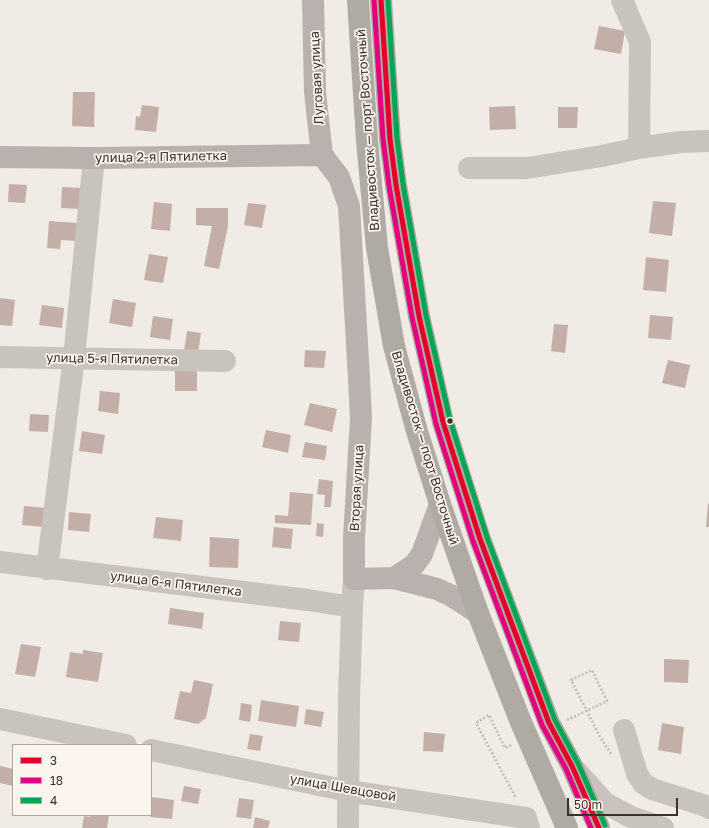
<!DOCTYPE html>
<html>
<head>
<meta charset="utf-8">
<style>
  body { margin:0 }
  #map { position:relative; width:709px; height:828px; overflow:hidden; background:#f0ebe5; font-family:"Golos Text",sans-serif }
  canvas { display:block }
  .legend { position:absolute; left:12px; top:744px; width:140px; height:72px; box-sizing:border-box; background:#fbf5ee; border:1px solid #aea6a0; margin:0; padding:5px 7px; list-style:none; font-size:12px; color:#3b302b }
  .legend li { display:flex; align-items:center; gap:8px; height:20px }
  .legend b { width:20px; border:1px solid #aea6a0 }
  .scale { position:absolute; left:567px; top:798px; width:111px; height:18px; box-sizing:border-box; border:2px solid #3b302b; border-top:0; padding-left:5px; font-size:12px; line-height:14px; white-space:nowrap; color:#3b302b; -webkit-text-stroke:3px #fbf5ee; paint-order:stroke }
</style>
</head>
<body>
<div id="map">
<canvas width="709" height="828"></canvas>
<ul class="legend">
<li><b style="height:5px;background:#e4002b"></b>3</li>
<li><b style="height:5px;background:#e5007d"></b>18</li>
<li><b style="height:5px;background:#00a651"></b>4</li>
</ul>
<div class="scale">50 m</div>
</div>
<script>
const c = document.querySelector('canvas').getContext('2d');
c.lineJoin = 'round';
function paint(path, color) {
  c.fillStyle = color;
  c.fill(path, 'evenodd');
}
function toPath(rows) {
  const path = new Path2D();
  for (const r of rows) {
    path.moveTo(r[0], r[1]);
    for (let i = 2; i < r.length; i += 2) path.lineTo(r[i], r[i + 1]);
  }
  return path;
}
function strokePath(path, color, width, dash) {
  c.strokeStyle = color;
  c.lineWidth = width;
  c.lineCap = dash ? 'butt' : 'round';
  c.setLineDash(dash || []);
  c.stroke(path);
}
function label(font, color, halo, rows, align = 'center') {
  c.font = font + ' "Golos Text",sans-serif';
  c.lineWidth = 3.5;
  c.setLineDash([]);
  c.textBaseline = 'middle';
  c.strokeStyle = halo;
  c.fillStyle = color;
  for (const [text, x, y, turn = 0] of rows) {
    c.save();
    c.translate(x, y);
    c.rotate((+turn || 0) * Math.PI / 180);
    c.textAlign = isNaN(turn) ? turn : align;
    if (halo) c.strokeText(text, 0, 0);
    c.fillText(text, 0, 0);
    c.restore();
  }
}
const building = toPath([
  [599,26,625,31,621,54,594,49],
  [73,92,95,92,94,127,72,126],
  [142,105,159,107,156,132,135,130,136,116,140,117],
  [515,106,516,129,490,130,489,107],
  [558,107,578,107,577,128,558,128],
  [9,184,27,185,25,203,8,202],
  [62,187,82,188,81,209,61,208],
  [653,201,676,203,672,236,649,233],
  [154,202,172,204,170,231,151,229],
  [248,203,266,205,262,228,244,225],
  [196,208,228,208,228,226,219,269,204,266,212,226,196,225],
  [49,221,78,223,77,241,61,240,60,249,47,248],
  [149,254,168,257,163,283,144,280],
  [646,257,669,260,666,292,643,290],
  [0,298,15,300,12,326,0,325],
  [113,299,136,303,132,327,109,323],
  [42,305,64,308,62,328,39,325],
  [650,315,673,317,671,340,648,338],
  [153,316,173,319,170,340,150,337],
  [554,324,568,325,565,353,551,351],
  [187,331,201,333,198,353,184,351],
  [305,350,326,351,324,368,304,367],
  [668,360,690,365,685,388,662,383],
  [175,366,197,366,197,391,175,391],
  [100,391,120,393,118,414,98,411],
  [310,403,337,409,332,432,304,425],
  [30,414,49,415,48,432,29,431],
  [266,430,291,435,288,453,262,447],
  [82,431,105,435,102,454,79,451],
  [305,442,327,446,325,460,302,457],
  [319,479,333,481,331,507,324,507,325,495,317,494],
  [290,492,313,494,311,525,275,523,275,515,288,516],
  [708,503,709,504,709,527,706,527],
  [24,506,47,508,45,527,22,525],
  [69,512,91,514,89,532,68,530],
  [156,517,183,520,181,541,153,538],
  [317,523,324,524,323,537,316,536],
  [274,527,293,529,291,549,272,547],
  [210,537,239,539,238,568,209,567],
  [170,608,204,613,202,629,168,624],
  [280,621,301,623,299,642,278,640],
  [21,644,41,647,35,677,15,674],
  [83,650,103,653,98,682,66,677,70,652,83,654],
  [664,659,689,660,688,683,664,682],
  [194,680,213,684,206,718,198,724,174,719,180,691,191,693],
  [261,700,299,706,296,727,258,721],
  [241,703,252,705,250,722,239,720],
  [306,709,324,712,321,727,304,724],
  [662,723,684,727,681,754,658,750],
  [424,732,445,734,443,752,423,751],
  [250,734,263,736,260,751,247,749],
  [0,766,13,769,13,786,0,783],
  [184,786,201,789,198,804,181,801],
  [152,797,174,800,172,819,150,817,151,815],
  [239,798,254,800,251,819,236,817],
  [91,815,109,815,107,828,82,828,84,816,90,817],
  [255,817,270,821,268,828,253,828]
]);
const path = toPath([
  [567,720,607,701,592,670,571,680,600,737,612,755],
  [511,745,505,748,489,715,476,723,516,798]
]);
const minor = toPath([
  [622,0,640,42,639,148],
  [469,168,527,168,602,156,639,148,680,142,709,141],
  [0,357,225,361],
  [0,562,308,600,352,607],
  [47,569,74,358,94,158],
  [0,719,126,745],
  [624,730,637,774,643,783,652,789,703,805,709,808],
  [151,750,348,791,526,818,529,828],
  [576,771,605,803,629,816,663,828],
  [348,828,349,698,352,607,354,579]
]);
const major = toPath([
  [313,0,315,92,322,155],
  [322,155,339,177,349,206,359,378,361,418,354,538,354,579,394,578,437,589,450,595,478,613],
  [0,157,94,158,322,155],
  [394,578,414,565,422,554,440,504]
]);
const highway = toPath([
  [358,0,367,141,377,248,394,346,416,428,440,504,478,613,520,720,567,828],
  [381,0,390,139,396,185,419,316,443,422,480,539,549,723,572,766,599,828]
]);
const bus1 = toPath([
  [381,0,390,139,396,185,419,316,443,422,480,539,549,723,572,766,599,828]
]);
const bus2 = toPath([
  [374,0,383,139,389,186,412,317,436,424,473,541,542,725,566,769,591,828]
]);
const bus3 = toPath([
  [388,0,397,138,403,184,426,315,450,420,487,537,555,720,578,763,605,825]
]);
const markers = [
  [450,421,3.5,"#3b302b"]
];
const streetNames = [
  ["Луговая улица",317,78,-93],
  ["Владивосток — порт Восточный",368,130,-94],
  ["улица 2-я Пятилетка",161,157,-1],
  ["улица 5-я Пятилетка",112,359,1],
  ["Владивосток — порт Восточный",425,448,73],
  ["Вторая улица",357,488,-87],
  ["улица 6-я Пятилетка",176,584,7],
  ["улица Шевцовой",343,788,10]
];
paint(building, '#c3afa7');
strokePath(path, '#c2bbb6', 2.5, [2, 2]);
strokePath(minor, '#c9c3be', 22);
strokePath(major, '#b8b1ad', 22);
strokePath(highway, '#afaaa4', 22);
strokePath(bus1, '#e4002b', 5);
strokePath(bus2, '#e5007d', 5);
strokePath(bus3, '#00a651', 5);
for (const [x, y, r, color] of markers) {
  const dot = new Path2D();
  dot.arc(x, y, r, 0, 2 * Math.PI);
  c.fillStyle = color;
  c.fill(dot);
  strokePath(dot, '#fbf5ee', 1.5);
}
label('13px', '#3b302b', '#fbf5ee', streetNames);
</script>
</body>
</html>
